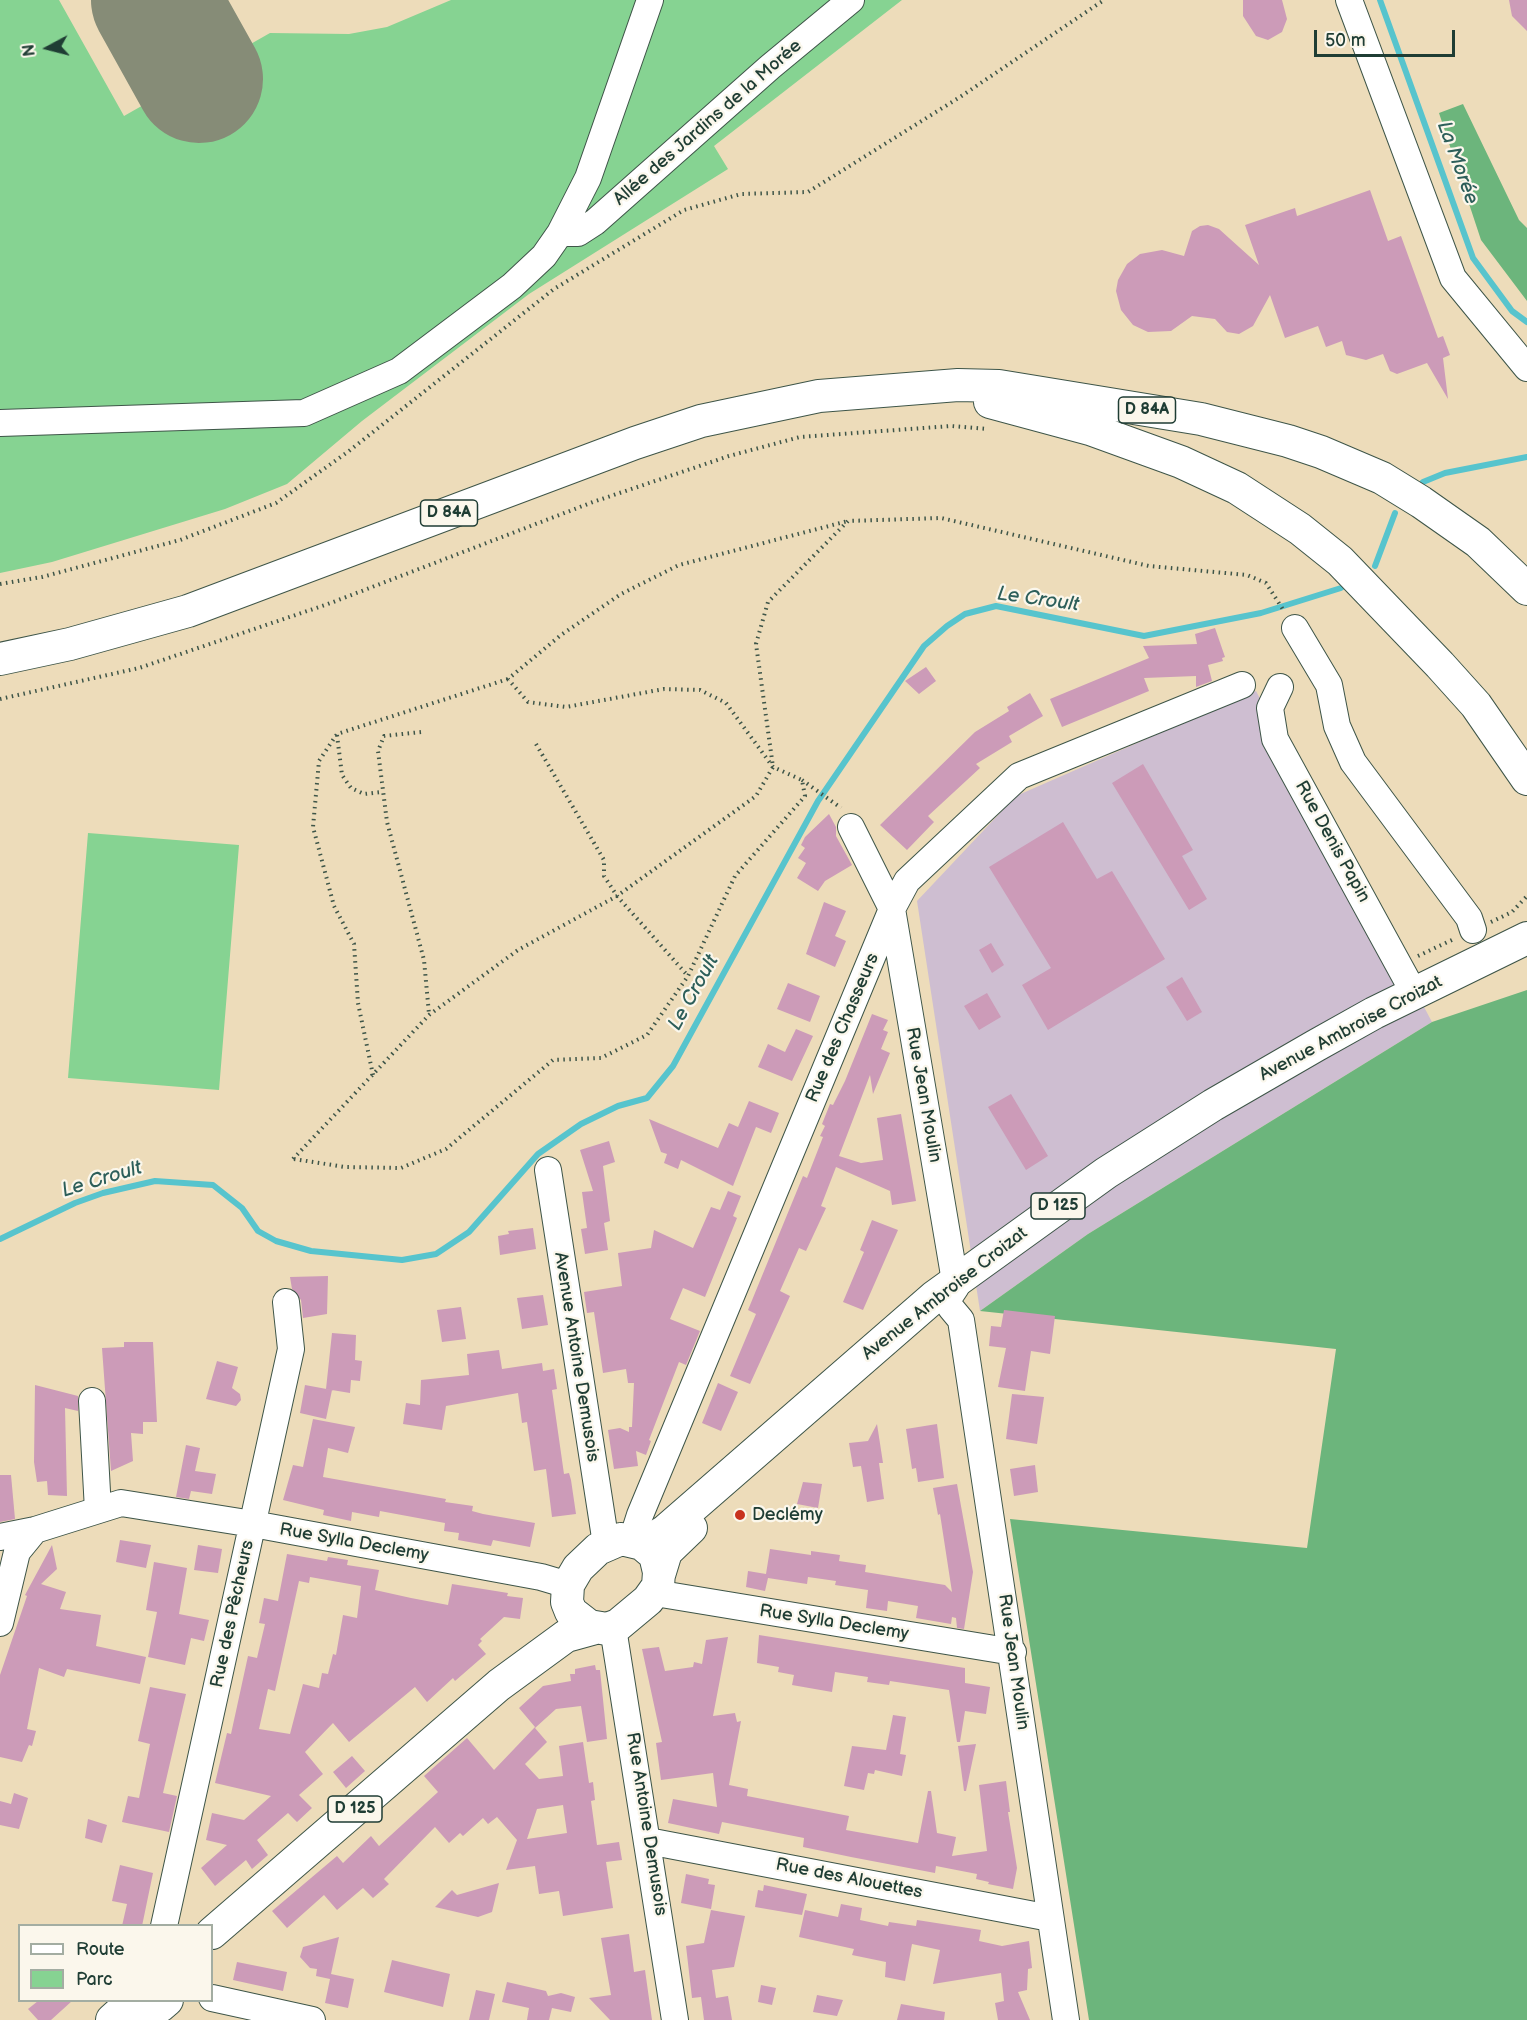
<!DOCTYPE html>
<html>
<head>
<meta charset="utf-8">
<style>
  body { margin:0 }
  #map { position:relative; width:1527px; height:2020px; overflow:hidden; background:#eddcba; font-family:"Balsamiq Sans",sans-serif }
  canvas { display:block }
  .legend { position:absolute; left:18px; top:1924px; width:195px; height:78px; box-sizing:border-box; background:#fbf7ec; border:2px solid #a3ada2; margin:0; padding:8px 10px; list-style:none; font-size:18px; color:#1f3d34 }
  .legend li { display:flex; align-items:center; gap:12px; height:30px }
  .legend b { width:30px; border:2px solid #a3ada2 }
  .north { position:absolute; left:18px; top:18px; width:60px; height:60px; -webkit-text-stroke:4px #fbf7ec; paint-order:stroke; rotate:263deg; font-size:16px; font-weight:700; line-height:24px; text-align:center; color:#1f3d34 }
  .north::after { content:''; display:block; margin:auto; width:21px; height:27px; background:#1f3d34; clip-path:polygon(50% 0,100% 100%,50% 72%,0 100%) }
  .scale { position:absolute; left:1314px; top:30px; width:141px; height:27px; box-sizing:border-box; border:3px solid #1f3d34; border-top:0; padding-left:8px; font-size:18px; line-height:21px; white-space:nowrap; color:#1f3d34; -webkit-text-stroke:4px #fbf7ec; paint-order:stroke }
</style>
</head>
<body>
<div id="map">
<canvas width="1527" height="2020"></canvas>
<ul class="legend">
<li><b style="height:8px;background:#fff"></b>Route</li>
<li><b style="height:16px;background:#86d392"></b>Parc</li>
</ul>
<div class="north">N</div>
<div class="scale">50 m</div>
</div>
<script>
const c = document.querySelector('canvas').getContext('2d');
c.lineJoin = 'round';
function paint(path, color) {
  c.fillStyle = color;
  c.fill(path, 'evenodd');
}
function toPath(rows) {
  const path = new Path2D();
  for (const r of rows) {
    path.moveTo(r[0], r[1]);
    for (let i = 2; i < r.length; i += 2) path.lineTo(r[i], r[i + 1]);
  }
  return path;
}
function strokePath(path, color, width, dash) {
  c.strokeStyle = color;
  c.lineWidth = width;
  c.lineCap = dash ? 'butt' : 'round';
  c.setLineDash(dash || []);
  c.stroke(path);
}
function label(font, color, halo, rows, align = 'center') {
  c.font = font + ' "Balsamiq Sans",sans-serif';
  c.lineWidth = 4.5;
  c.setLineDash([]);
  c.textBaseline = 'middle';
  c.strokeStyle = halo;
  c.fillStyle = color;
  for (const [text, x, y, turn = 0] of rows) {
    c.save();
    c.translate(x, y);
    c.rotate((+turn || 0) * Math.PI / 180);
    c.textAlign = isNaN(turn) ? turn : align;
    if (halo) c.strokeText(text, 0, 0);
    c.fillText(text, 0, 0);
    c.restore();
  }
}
const industrial = toPath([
  [1256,691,1432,1022,1088,1234,980,1311,917,901,1016,796]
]);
const green = toPath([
  [0,0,59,0,124,116,270,33,349,34,387,27,451,0,902,0,714,146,728,169,529,294,362,421,287,484,225,509,52,562,0,573],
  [88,833,239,845,219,1090,68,1078]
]);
const forest = toPath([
  [1463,104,1519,220,1527,228,1527,301,1481,240,1439,113],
  [1527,990,1527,2020,1089,2020,1010,1519,1307,1548,1336,1349,980,1311,1088,1234,1432,1022]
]);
const stream = toPath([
  [1380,0,1473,258,1512,311,1527,322],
  [1423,482,1445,473,1527,457],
  [1375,566,1395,513],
  [0,1239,75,1203,103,1193,155,1181,213,1185,242,1208,258,1231,276,1241,311,1251,402,1260,436,1254,469,1232,538,1154,581,1124,618,1106,647,1098,673,1066,818,801,924,646,947,626,965,614,996,606,1144,636,1261,613,1341,588]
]);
const runway = toPath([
  [155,0,199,79]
]);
const building = toPath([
  [1243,0,1282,0,1287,19,1282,32,1268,40,1256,36,1243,16],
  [1509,0,1527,0,1527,31,1512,16],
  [1370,190,1388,241,1401,236,1438,338,1443,336,1450,355,1443,358,1448,399,1427,363,1397,374,1390,371,1383,354,1366,360,1346,355,1342,341,1326,347,1318,326,1285,338,1270,295,1253,326,1239,334,1227,332,1215,319,1192,316,1171,331,1148,332,1133,325,1121,310,1116,291,1118,280,1127,264,1140,254,1162,250,1184,256,1192,231,1200,226,1208,225,1219,229,1259,265,1245,225,1295,208,1297,216],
  [1215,628,1225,657,1222,658,1223,661,1208,665,1212,681,1196,687,1196,676,1144,678,1149,691,1062,727,1050,699,1149,658,1143,646,1197,644,1195,634],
  [926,667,936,681,919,694,905,681],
  [1030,693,1043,716,1009,736,1012,742,976,764,980,768,928,816,934,822,907,850,880,825,975,732,1009,711,1007,707],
  [1143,764,1193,850,1182,856,1207,899,1189,910,1112,783],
  [829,814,836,827,836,836,852,865,825,881,818,891,797,878,806,863,798,858,805,848,801,845,805,837],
  [1063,822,1097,879,1112,871,1165,959,1048,1030,1022,985,1051,968,989,867],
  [824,902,846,911,835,936,846,941,835,967,806,954],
  [991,943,1004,965,992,973,979,950],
  [1182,977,1202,1012,1187,1021,1166,987],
  [788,983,820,996,810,1022,777,1009],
  [987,993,1001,1017,979,1030,964,1006],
  [872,1014,888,1020,883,1030,888,1032,881,1049,890,1053,873,1094,870,1075,839,1156,861,1163,883,1160,877,1118,901,1114,916,1201,892,1205,890,1191,836,1167,821,1206,826,1208,806,1251,799,1248,780,1291,790,1296,750,1384,730,1376,756,1314,748,1310,803,1176,807,1178,823,1137,820,1136,825,1126,822,1124,830,1104,833,1105,845,1081],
  [796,1029,813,1036,792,1081,758,1067,768,1044,785,1052],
  [1011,1094,1048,1156,1026,1170,988,1107],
  [749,1101,779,1113,771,1133,756,1127,733,1186,681,1160,678,1169,664,1163,667,1154,661,1152,649,1119,718,1148,729,1123,738,1127],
  [609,1141,615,1162,603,1166,610,1221,604,1223,608,1250,585,1254,581,1229,587,1228,582,1192,593,1191,580,1150],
  [728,1191,741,1196,733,1216,737,1218,705,1297,683,1288,670,1319,700,1331,686,1365,679,1362,649,1440,651,1441,646,1455,636,1451,638,1466,614,1469,608,1430,620,1428,629,1432,629,1427,632,1427,634,1383,628,1383,626,1369,603,1373,594,1312,587,1313,584,1292,622,1286,618,1253,651,1248,654,1230,693,1248,711,1207,720,1210],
  [872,1220,898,1230,863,1310,843,1302,864,1252,860,1250],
  [533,1228,536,1249,500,1255,498,1236,509,1234,508,1231],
  [328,1276,327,1314,303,1318,301,1300,292,1289,290,1277],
  [543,1295,548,1325,522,1329,517,1298],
  [461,1307,466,1339,442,1342,437,1310],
  [1004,1310,1055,1316,1050,1354,1031,1351,1025,1391,998,1387,1006,1348,989,1346,991,1326,1001,1327],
  [332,1333,356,1335,355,1360,362,1361,360,1381,351,1380,350,1393,326,1389],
  [124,1342,153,1342,157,1422,143,1422,143,1434,131,1433,133,1461,111,1471,102,1348,124,1347],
  [499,1350,502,1369,542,1363,543,1371,554,1369,557,1389,552,1390,564,1474,569,1473,571,1480,576,1514,552,1517,546,1469,534,1471,527,1422,522,1423,518,1393,446,1406,442,1430,403,1424,406,1403,420,1405,421,1380,469,1375,467,1354],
  [217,1361,238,1367,232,1388,240,1394,241,1400,236,1406,206,1399],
  [718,1383,738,1392,721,1431,702,1423],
  [35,1385,78,1396,78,1411,65,1408,67,1496,48,1495,47,1481,37,1482,34,1462],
  [305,1385,332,1390,326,1419,300,1413],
  [1012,1394,1044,1397,1037,1444,1006,1439],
  [313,1419,355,1427,348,1453,328,1448,323,1477,446,1499,445,1502,473,1506,472,1511,483,1514,535,1523,530,1547,493,1540,491,1546,458,1540,459,1533,444,1531,445,1523,380,1511,379,1517,352,1512,351,1521,323,1515,324,1510,283,1500,293,1465,303,1467],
  [877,1424,883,1463,879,1463,884,1499,867,1502,861,1466,853,1467,849,1443,868,1441],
  [937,1424,944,1478,918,1482,916,1468,912,1469,906,1429],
  [186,1445,200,1448,195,1471,216,1474,212,1494,191,1491,189,1499,176,1497],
  [1035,1465,1038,1492,1014,1496,1010,1469],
  [0,1475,11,1475,15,1519,0,1522],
  [803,1482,822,1484,818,1508,797,1504],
  [957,1484,973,1572,964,1629,957,1628,956,1618,952,1617,951,1624,916,1618,918,1606,888,1601,887,1611,866,1608,868,1590,835,1585,836,1581,808,1577,807,1584,768,1578,765,1591,746,1587,748,1571,766,1574,770,1549,811,1555,811,1551,840,1555,839,1561,866,1565,865,1572,945,1585,952,1592,940,1514,938,1515,933,1488],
  [120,1540,151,1545,146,1568,116,1562],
  [52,1545,57,1569,41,1584,66,1592,60,1609,101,1615,96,1646,146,1657,140,1684,67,1669,64,1677,39,1668,27,1729,36,1731,32,1746,29,1745,22,1762,0,1757,0,1675,27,1596,25,1595],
  [198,1545,222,1549,218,1573,194,1570],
  [287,1554,327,1561,328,1557,348,1560,347,1565,379,1570,375,1590,411,1598,448,1605,452,1584,508,1593,507,1596,523,1598,520,1619,504,1617,480,1639,482,1641,478,1645,486,1654,455,1681,453,1678,427,1702,415,1687,349,1742,333,1723,305,1752,323,1774,299,1795,312,1808,297,1822,288,1813,257,1840,268,1855,252,1869,246,1860,215,1886,201,1868,227,1845,206,1840,212,1813,244,1820,271,1796,215,1783,227,1733,231,1734,248,1656,257,1658,265,1624,259,1623,264,1598,278,1601],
  [310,1577,361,1586,357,1618,343,1615,336,1655,333,1654,328,1674,322,1673,319,1688,303,1684,290,1734,259,1729,268,1689,275,1691,299,1581,309,1583],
  [154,1562,187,1568,179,1614,209,1620,204,1641,191,1638,185,1665,148,1657,157,1612,146,1610],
  [759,1635,965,1668,965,1683,990,1687,986,1714,965,1711,960,1742,957,1742,949,1690,890,1681,889,1685,867,1682,868,1677,835,1672,832,1692,792,1685,794,1675,778,1672,779,1667,757,1663],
  [728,1637,713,1716,735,1713,737,1722,741,1721,729,1785,748,1789,747,1796,849,1816,846,1830,918,1843,928,1791,931,1791,937,1833,956,1837,952,1856,987,1851,979,1785,1006,1781,1010,1812,1008,1812,1017,1868,1013,1889,988,1884,989,1882,976,1879,977,1874,936,1866,935,1873,851,1857,803,1847,804,1838,722,1822,719,1834,668,1823,673,1799,717,1807,713,1773,661,1780,656,1743,662,1742,642,1649,659,1647,665,1671,693,1667,694,1662,702,1664,706,1640],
  [595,1665,596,1670,600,1670,607,1739,587,1742,581,1706,556,1709,535,1728,547,1742,525,1764,539,1779,563,1776,559,1746,583,1742,589,1783,593,1782,595,1800,591,1801,597,1845,619,1842,622,1860,606,1862,613,1908,563,1916,559,1891,539,1894,535,1866,506,1870,517,1840,497,1817,488,1824,483,1818,463,1836,460,1833,449,1843,435,1827,384,1879,389,1884,373,1898,363,1888,337,1910,324,1895,287,1928,272,1911,337,1856,343,1863,371,1836,379,1846,438,1792,424,1776,467,1738,494,1770,535,1727,519,1708,543,1686,571,1681,570,1674,575,1674,575,1669],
  [563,1805,567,1833,527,1839,537,1809],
  [150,1687,186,1694,163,1793,177,1796,169,1832,122,1822,128,1796,139,1798,150,1744,138,1741],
  [893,1715,906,1717,900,1754,906,1755,902,1776,875,1770,874,1774,868,1773,864,1790,844,1786,852,1746,886,1750],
  [976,1744,966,1791,964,1791,958,1746],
  [352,1756,365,1771,346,1788,333,1772],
  [14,1793,28,1798,19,1829,0,1825,0,1801,11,1804],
  [88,1819,107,1825,102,1843,85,1838],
  [120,1865,153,1873,142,1926,122,1926,127,1904,112,1901],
  [686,1874,709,1879,708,1884,715,1885,711,1909,681,1903],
  [499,1883,492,1912,478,1917,435,1907,452,1890,457,1895],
  [764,1885,807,1894,802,1915,755,1907,758,1890,763,1891],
  [841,1904,862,1908,860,1920,888,1926,889,1922,916,1926,917,1920,981,1930,979,1941,1002,1946,1029,1941,1032,1968,1028,1969,1027,1990,1018,1992,1030,2020,998,2020,995,2003,1004,2001,1001,1973,933,1984,940,1950,912,1944,905,1981,885,1977,886,1962,852,1955,854,1949,799,1937,805,1910,838,1917],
  [711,1910,745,1916,734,1967,712,1970,716,1998,728,1996,732,2020,704,2020,701,1997,692,1998,686,1946,704,1943],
  [629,1934,634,1972,645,1970,652,2020,610,2020,589,1998,611,1995,601,1938],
  [339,1937,331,1974,354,1979,348,2008,325,2003,330,1979,316,1976,317,1969,310,1968,300,1957,303,1947],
  [392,1960,450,1974,443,2007,384,1992],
  [237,1962,287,1972,283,1991,233,1980],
  [507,1982,546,1991,548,1996,561,1993,575,1997,571,2012,552,2008,549,2020,527,2020,529,2008,502,2002],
  [761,1985,776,1988,772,2005,758,2002],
  [476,1990,495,1994,489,2020,469,2020],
  [817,1995,843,2000,837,2016,813,2012],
  [38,2001,72,2001,51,2020,38,2020,28,2009],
  [901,2004,945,2012,944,2020,897,2020]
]);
const path = toPath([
  [0,584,42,577,180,540,276,503,349,451,554,289,684,210,741,194,808,192,960,97,1104,0],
  [0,699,139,668,328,604,593,502,729,456,800,437,951,426,988,429],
  [421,732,384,736,378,751,387,822,424,960,429,1014],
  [337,735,342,775,351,788,364,794,382,792],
  [536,744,604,860,604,876,617,896,688,976,735,876,805,796,802,780,773,767,726,703,700,690,664,689,566,707,528,702,508,679,561,635,621,594,679,565,848,521],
  [802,780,841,808],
  [1491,922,1512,912,1527,896],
  [1418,956,1454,939],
  [373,1075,358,1003,354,944,334,906,313,827,319,761,337,734,508,679],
  [293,1159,429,1015,518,950,617,896,756,796,773,767,756,644,768,602,848,521,941,518,1149,566,1247,575,1266,583,1284,611],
  [294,1159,345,1167,401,1168,446,1149,553,1060,601,1058,647,1035,688,976]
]);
const minor = toPath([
  [1349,0,1453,278,1527,368],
  [560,233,578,233,595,222,770,67,851,0],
  [0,423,304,413,399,371,512,286,544,256,560,233,588,178,650,0],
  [1295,628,1329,685,1337,726,1353,762,1469,918,1473,930],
  [1280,687,1270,708,1275,739,1414,993],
  [851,827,892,909,956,1287,950,1296],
  [548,1170,606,1544],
  [951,1308,961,1320,1066,2020],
  [92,1401,98,1510],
  [0,1537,35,1530,121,1503,253,1524,541,1577,568,1585],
  [632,1540,640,1515,892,909,907,881,1019,776,1242,685],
  [655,1593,1013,1652],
  [0,1623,17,1552,35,1530],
  [613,1628,675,2020],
  [648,1841,1050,1918],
  [164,1926,291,1349,286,1302],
  [212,1998,312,2020]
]);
const major = toPath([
  [990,402,1090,429,1181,462,1237,488,1300,529,1340,561,1440,665,1476,705,1527,779],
  [0,659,70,644,188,611,635,443,701,421,819,396,958,385,999,386,1201,419,1288,441,1321,452,1382,478,1421,502,1478,542,1527,589],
  [621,1539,642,1544,655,1555,659,1572,658,1586,648,1600,618,1625,607,1629,589,1626,571,1612,567,1602,568,1585,578,1568,598,1549,621,1539],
  [638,1542,649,1541,665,1531,934,1297,1106,1173,1213,1105,1315,1046,1374,1013,1527,938],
  [659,1575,666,1552,691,1528],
  [212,1933,499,1685,566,1636,595,1628],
  [132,2000,142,2007,151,2008,160,2006,167,2000],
  [112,2020,132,2002]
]);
const markers = [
  [740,1515,6,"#c8321e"]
];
const shields = [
  [1147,410,57],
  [449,513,57],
  [1058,1206,54],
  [355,1809,54]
];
const shieldNames = [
  ["D 84A",1147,410],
  ["D 84A",449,513],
  ["D 125",1058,1206],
  ["D 125",355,1809]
];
const streetNames = [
  ["Allée des Jardins de la Morée",708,123,-41],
  ["Rue Denis Papin",1332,842,61],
  ["Rue des Chasseurs",843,1028,-67],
  ["Avenue Ambroise Croizat",1351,1029,-28],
  ["Rue Jean Moulin",923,1095,80],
  ["Avenue Ambroise Croizat",945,1294,-38],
  ["Avenue Antoine Demusois",576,1357,81],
  ["Rue Sylla Declemy",354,1543,10],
  ["Rue des Pêcheurs",233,1614,-78],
  ["Rue Sylla Declemy",834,1623,9],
  ["Rue Jean Moulin",1013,1662,82],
  ["Rue Antoine Demusois",646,1824,81],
  ["Rue des Alouettes",849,1879,11]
];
const poiNames = [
  ["Declémy",752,1515]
];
const waterNames = [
  ["La Morée",1457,163,70],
  ["Le Croult",1038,600,8],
  ["Le Croult",694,993,-61],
  ["Le Croult",102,1180,-17]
];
paint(industrial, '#cebed1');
paint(green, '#86d392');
paint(forest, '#6cb57c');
strokePath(stream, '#57c4cd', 6);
strokePath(runway, '#868c77', 128);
paint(building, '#cc9bb8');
strokePath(minor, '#3e5548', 28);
strokePath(major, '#3e5548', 34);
strokePath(path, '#3e5548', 4, [1.5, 4.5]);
strokePath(minor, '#fff', 26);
strokePath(major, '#fff', 32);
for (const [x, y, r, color] of markers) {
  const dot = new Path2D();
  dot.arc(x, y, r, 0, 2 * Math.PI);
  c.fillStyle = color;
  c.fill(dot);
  strokePath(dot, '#fbf7ec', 2);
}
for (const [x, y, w] of shields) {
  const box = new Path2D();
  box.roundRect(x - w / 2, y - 13, w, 26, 4.5);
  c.fillStyle = '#fbf7ec';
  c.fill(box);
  strokePath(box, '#1f3d34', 1.5);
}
label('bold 16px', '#1f3d34', null, shieldNames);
label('18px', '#1f3d34', '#fbf7ec', streetNames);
label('18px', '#1f3d34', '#fbf7ec', poiNames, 'left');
label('italic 20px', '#2d5f5a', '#fbf7ec', waterNames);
</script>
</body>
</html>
